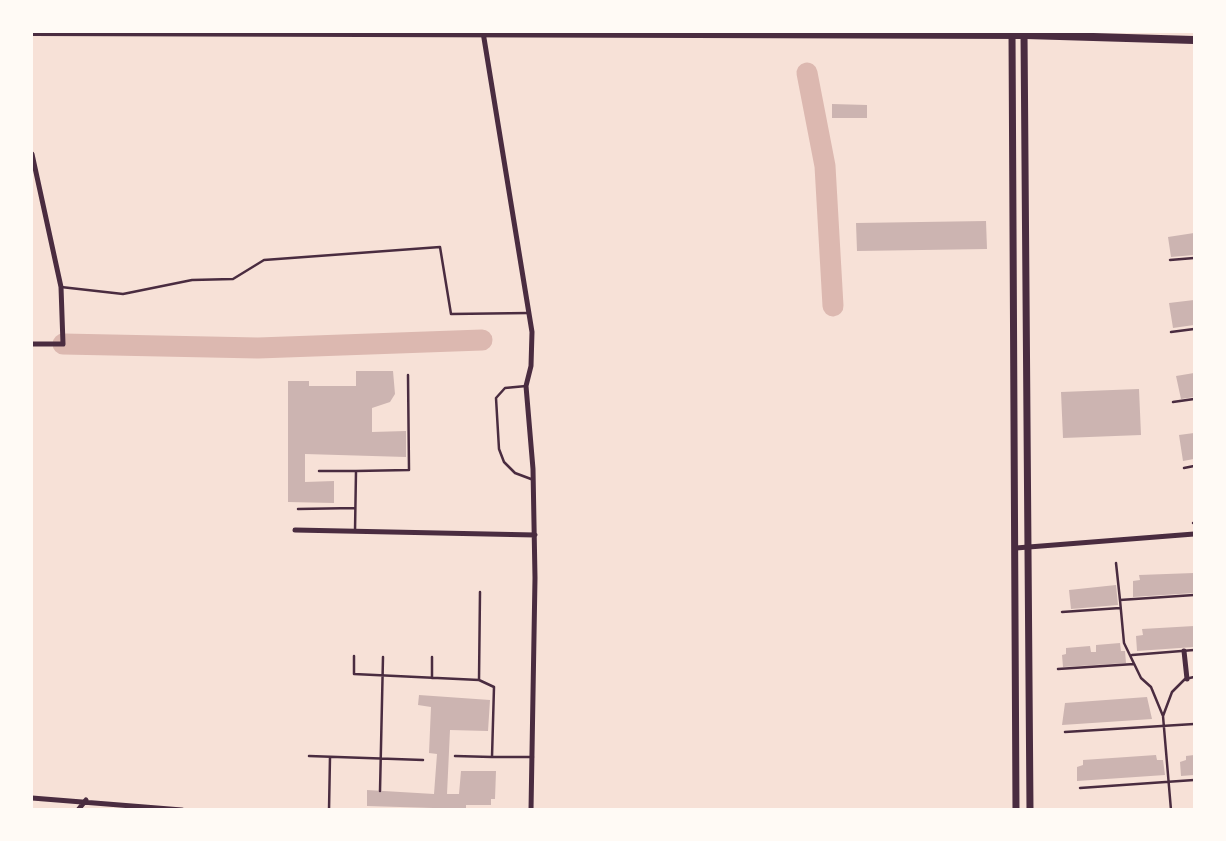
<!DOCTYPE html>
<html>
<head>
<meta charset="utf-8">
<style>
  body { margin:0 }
  #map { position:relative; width:1226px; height:841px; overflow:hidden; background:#f7e1d7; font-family:"Nunito Sans",sans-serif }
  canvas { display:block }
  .frame { position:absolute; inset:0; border:33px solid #fffaf5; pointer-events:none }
</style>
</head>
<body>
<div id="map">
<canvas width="1226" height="841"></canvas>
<div class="frame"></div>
</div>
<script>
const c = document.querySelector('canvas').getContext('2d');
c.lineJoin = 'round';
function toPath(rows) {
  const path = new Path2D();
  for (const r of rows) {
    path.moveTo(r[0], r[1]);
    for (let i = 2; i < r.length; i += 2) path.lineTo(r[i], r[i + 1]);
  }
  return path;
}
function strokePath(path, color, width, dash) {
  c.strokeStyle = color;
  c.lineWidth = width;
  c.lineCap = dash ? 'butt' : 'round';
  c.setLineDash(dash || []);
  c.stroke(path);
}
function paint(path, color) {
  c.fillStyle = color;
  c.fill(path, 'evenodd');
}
const river = toPath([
  [807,73,825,166,833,306],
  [63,344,258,348,482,340]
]);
const building = toPath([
  [832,104,867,105,867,118,832,118],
  [986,221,987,249,857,251,856,223],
  [1194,233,1194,255,1171,257,1168,237],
  [1194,300,1194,325,1173,328,1169,303],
  [356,371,393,371,395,394,390,402,372,408,372,432,406,431,406,457,305,454,305,482,334,481,334,503,288,502,288,381,309,381,309,386,356,386],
  [1194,373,1194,397,1181,399,1176,376],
  [1139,389,1141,435,1063,438,1061,392],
  [1194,433,1194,459,1183,461,1179,435],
  [1194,573,1194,593,1133,597,1133,581,1140,580,1139,575],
  [1116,585,1118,605,1071,609,1069,590],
  [1194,626,1194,647,1137,651,1136,636,1143,635,1142,629],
  [1120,643,1121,651,1125,651,1126,663,1063,667,1062,655,1066,654,1066,648,1090,646,1091,652,1096,652,1096,645],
  [419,695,490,700,488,731,450,730,447,794,459,794,461,771,496,771,495,799,491,799,491,805,466,805,466,809,367,806,367,790,434,794,437,754,429,753,431,707,418,705],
  [1147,697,1152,719,1062,725,1065,703],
  [1156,755,1157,760,1163,760,1165,775,1077,781,1077,767,1083,765,1083,760],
  [1194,755,1194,775,1181,776,1180,762,1186,760,1186,756]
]);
const service = toPath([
  [1170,260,1194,258],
  [61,287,123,294,192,280,233,279,264,260,440,247,451,314,529,313],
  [1171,332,1194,329],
  [526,386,505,388,496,398,499,449,504,462,515,473,531,479],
  [1173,402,1194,399],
  [1184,468,1194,466],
  [319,471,356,471,355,531],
  [356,471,409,470,408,375],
  [298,509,355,508],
  [1193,523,1194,523],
  [1116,563,1120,600],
  [480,592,479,680,494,687,492,757,533,757],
  [1062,612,1120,608],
  [1132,655,1194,650],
  [354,656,354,674,479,680],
  [1058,669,1134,664],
  [432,678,432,657],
  [1163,716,1172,692,1185,679,1194,677],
  [1065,732,1194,724],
  [309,756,423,760],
  [455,756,492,757],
  [1080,788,1194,780],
  [380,791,383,657],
  [329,810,330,757],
  [1171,810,1163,716,1151,687,1141,678,1124,643,1120,600,1194,595]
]);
const minor = toPath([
  [483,32,532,332,531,366,526,386,533,469,535,578,531,810],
  [32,154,61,287,63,344,32,344],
  [295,530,535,535],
  [1016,548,1194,534],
  [1184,651,1187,679],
  [32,798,182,810],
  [78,810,86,800]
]);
const secondary = toPath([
  [1012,32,1016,810],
  [1024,32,1030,810]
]);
const primary = toPath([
  [32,32,1026,35,1194,40]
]);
strokePath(river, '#dcb8b0', 21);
paint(building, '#ccb4b1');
strokePath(service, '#4a2c40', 2.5);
strokePath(minor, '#4a2c40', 5);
strokePath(secondary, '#4a2c40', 7);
strokePath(primary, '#4a2c40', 8);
</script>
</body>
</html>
